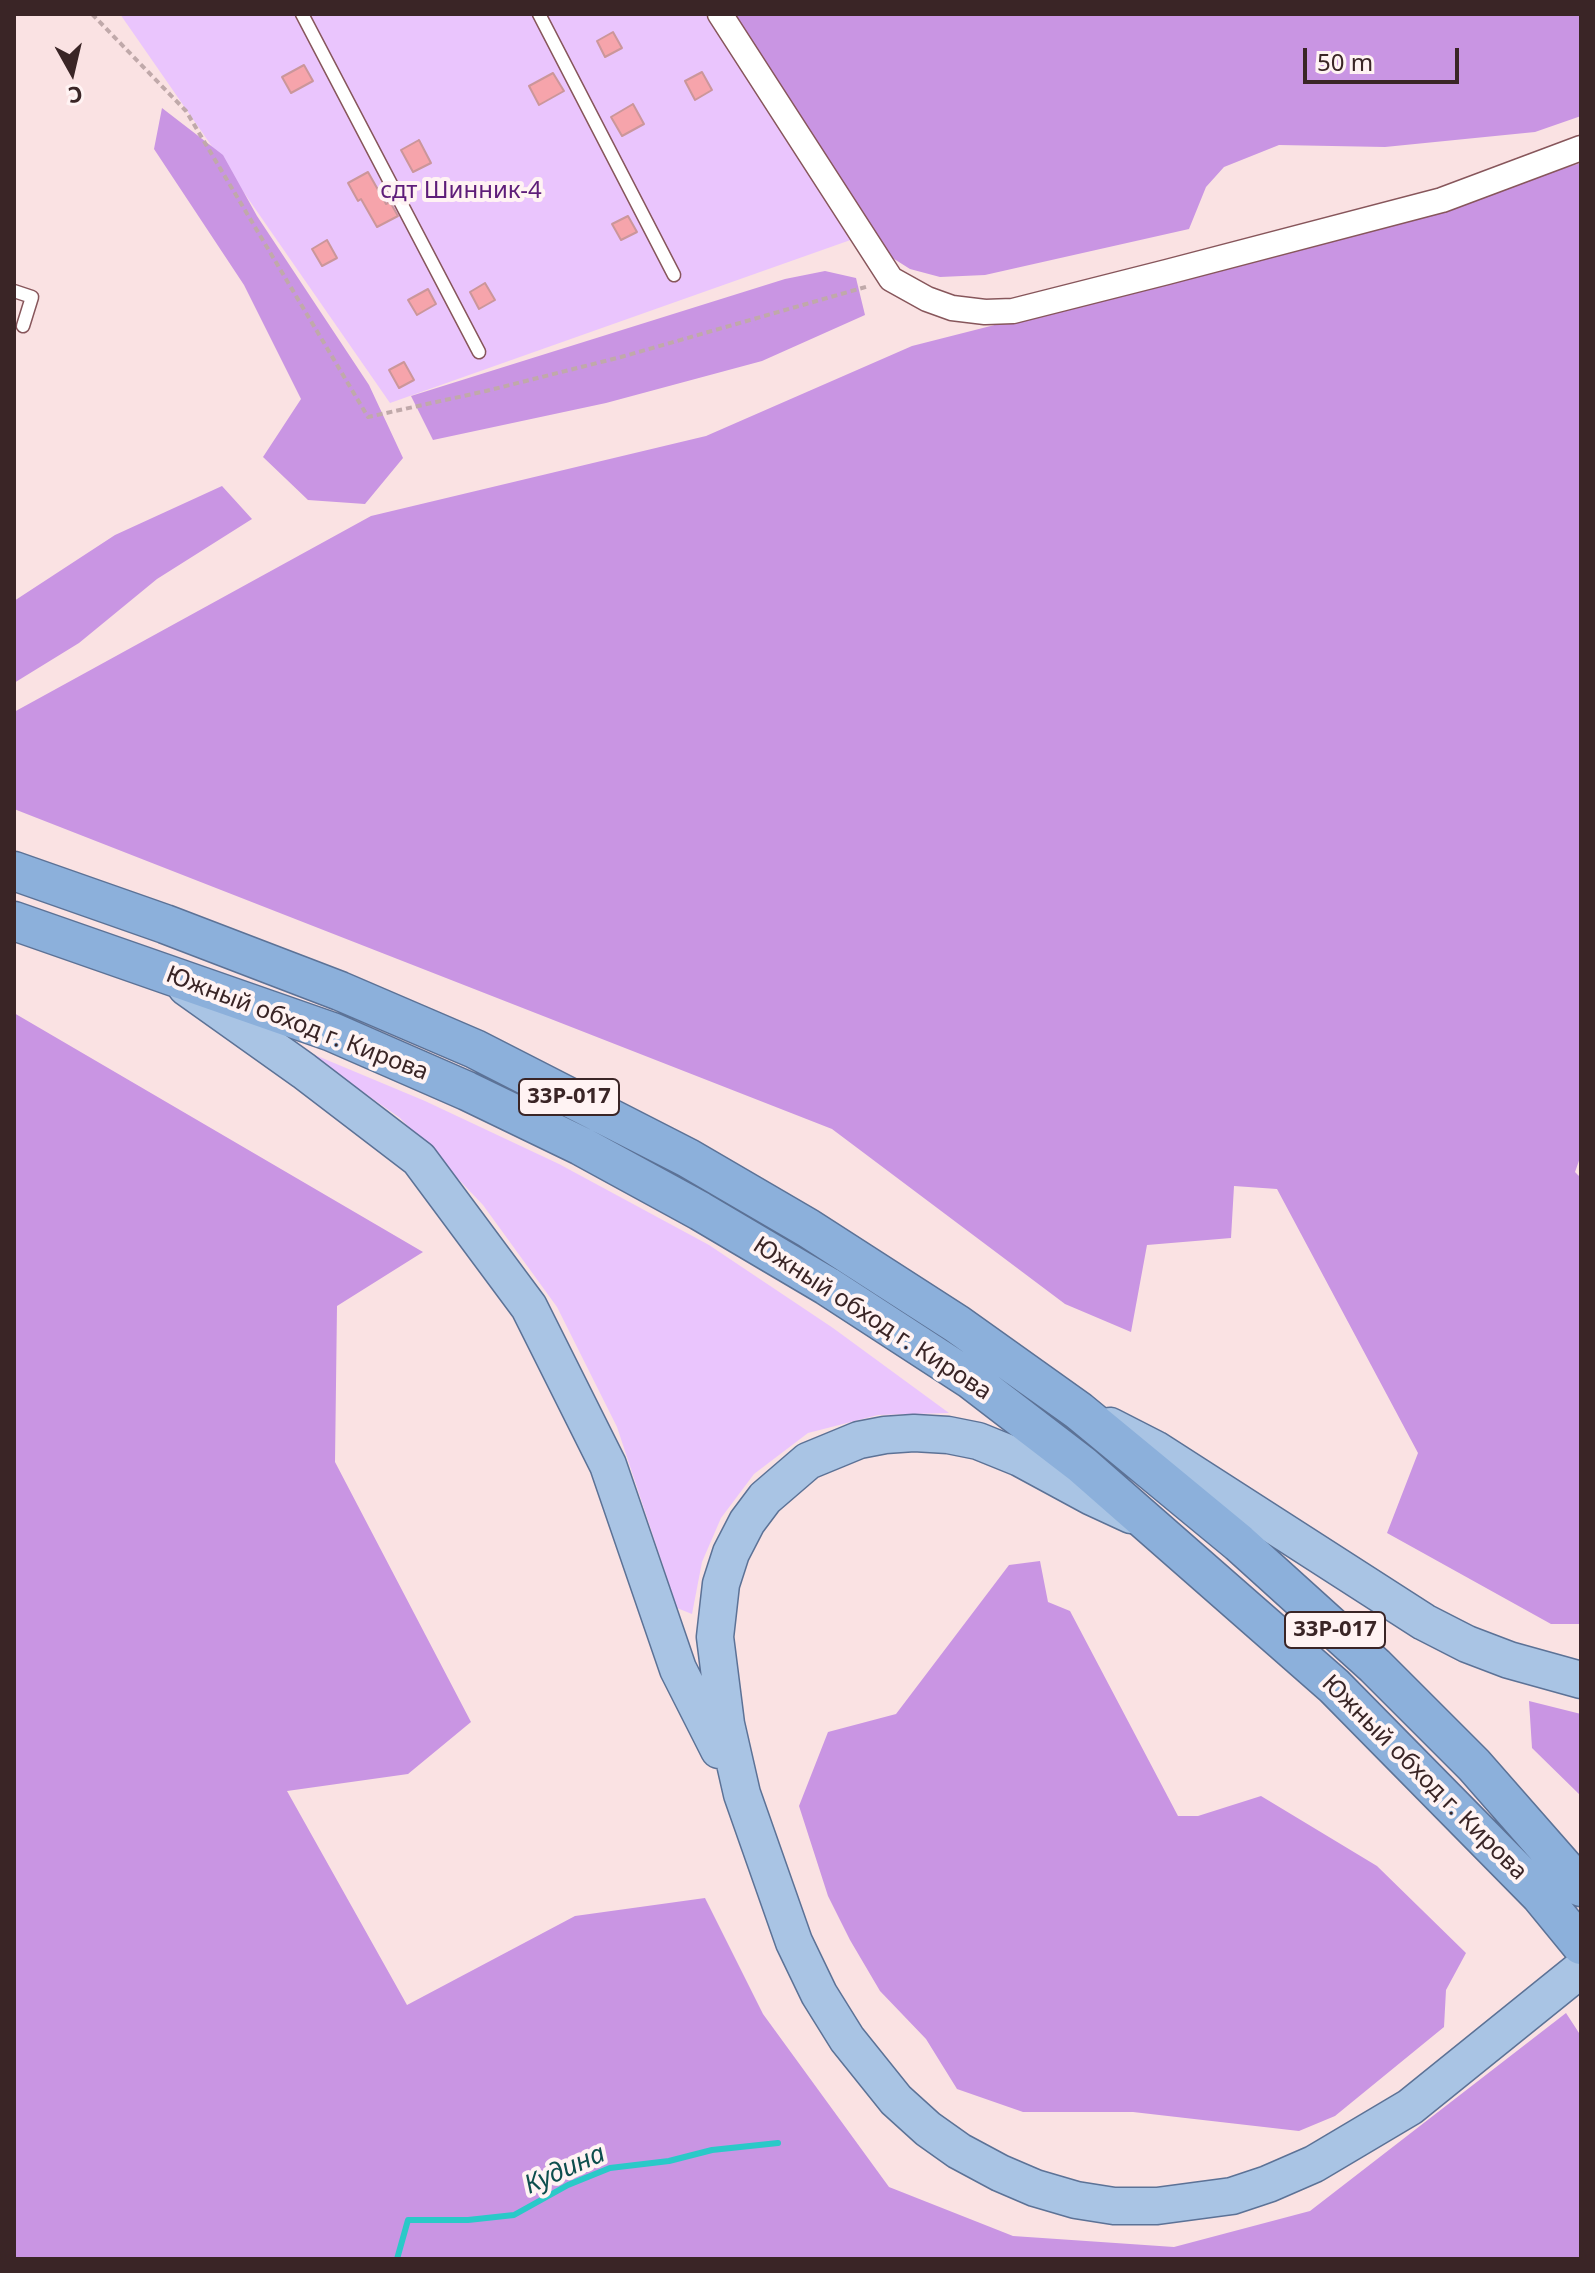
<!DOCTYPE html>
<html>
<head>
<meta charset="utf-8">
<style>
  body { margin:0 }
  #map { position:relative; width:1595px; height:2273px; overflow:hidden; background:#fae2e3; font-family:"Noto Sans",sans-serif }
  canvas { display:block }
  .frame { position:absolute; inset:0; border:16px solid #3a2526; pointer-events:none }
  .north { position:absolute; left:32px; top:32px; width:80px; height:80px; -webkit-text-stroke:6px #fff3f3; paint-order:stroke; rotate:172deg; font-size:22px; font-weight:700; line-height:32px; text-align:center; color:#3a2526 }
  .north::after { content:''; display:block; margin:auto; width:28px; height:36px; background:#3a2526; clip-path:polygon(50% 0,100% 100%,50% 72%,0 100%) }
  .scale { position:absolute; left:1303px; top:48px; width:156px; height:36px; box-sizing:border-box; border:4px solid #3a2526; border-top:0; padding-left:10px; font-size:24px; line-height:28px; white-space:nowrap; color:#3a2526; -webkit-text-stroke:6px #fff3f3; paint-order:stroke }
</style>
</head>
<body>
<div id="map">
<canvas width="1595" height="2273"></canvas>
<div class="frame"></div>
<div class="north">С</div>
<div class="scale">50 m</div>
</div>
<script>
const c = document.querySelector('canvas').getContext('2d');
c.lineJoin = 'round';
function paint(path, color) {
  c.fillStyle = color;
  c.fill(path, 'evenodd');
}
function toPath(rows) {
  const path = new Path2D();
  for (const r of rows) {
    path.moveTo(r[0], r[1]);
    for (let i = 2; i < r.length; i += 2) path.lineTo(r[i], r[i + 1]);
  }
  return path;
}
function strokePath(path, color, width, dash) {
  c.strokeStyle = color;
  c.lineWidth = width;
  c.lineCap = dash ? 'butt' : 'round';
  c.setLineDash(dash || []);
  c.stroke(path);
}
function label(font, color, halo, rows, align = 'center') {
  c.font = font + ' "Noto Sans",sans-serif';
  c.lineWidth = 8;
  c.setLineDash([]);
  c.textBaseline = 'middle';
  c.strokeStyle = halo;
  c.fillStyle = color;
  for (const [text, x, y, turn = 0] of rows) {
    c.save();
    c.translate(x, y);
    c.rotate((+turn || 0) * Math.PI / 180);
    c.textAlign = isNaN(turn) ? turn : align;
    if (halo) c.strokeText(text, 0, 0);
    c.fillText(text, 0, 0);
    c.restore();
  }
}
const green = toPath([
  [120,14,718,14,859,237,390,403],
  [303,1050,425,1101,559,1164,709,1245,833,1328,949,1413,878,1415,808,1433,754,1474,721,1518,702,1562,692,1614,677,1608,617,1427,557,1307,483,1205,400,1118]
]);
const forest = toPath([
  [728,14,1581,14,1581,116,1535,132,1385,147,1279,145,1224,167,1206,187,1189,229,985,275,940,277,910,269,883,252],
  [162,108,223,155,257,216,369,385,403,458,365,504,308,500,263,457,301,399,244,285,154,149],
  [1581,163,1581,1155,1575,1172,1581,1178,1581,1624,1551,1624,1387,1533,1418,1453,1277,1189,1234,1186,1231,1238,1147,1245,1131,1332,1065,1304,832,1129,14,809,14,712,371,516,706,436,912,346,1333,239],
  [825,271,856,278,865,315,762,361,606,403,433,440,411,396,785,279],
  [222,486,252,519,157,579,79,643,14,683,14,601,115,535],
  [14,1013,423,1252,337,1306,335,1462,471,1722,408,1774,287,1791,407,2005,575,1916,705,1898,763,2014,889,2187,1013,2236,1174,2247,1310,2211,1566,2013,1581,2036,1581,2259,14,2259],
  [1040,1561,1048,1602,1070,1611,1178,1816,1198,1816,1261,1796,1377,1866,1466,1953,1446,1990,1444,2027,1335,2116,1299,2131,1133,2112,1023,2112,957,2089,926,2039,880,1991,850,1940,828,1896,799,1806,828,1732,896,1714,1009,1565],
  [1529,1701,1581,1714,1581,1796,1532,1748]
]);
const stream = toPath([
  [397,2259,408,2220,468,2220,514,2215,568,2185,610,2168,669,2161,712,2150,778,2143]
]);
const building = toPath([
  [613,32,622,48,605,57,597,41,613,32],
  [304,65,313,81,291,93,282,77,304,65],
  [702,72,712,90,695,100,685,81,702,72],
  [553,73,564,91,539,105,529,86,553,73],
  [633,104,644,124,622,136,611,117,633,104],
  [419,140,431,163,413,172,401,150,419,140],
  [368,172,386,204,390,202,398,216,377,227,361,199,358,201,348,183,368,172],
  [628,216,637,232,621,240,612,224,628,216],
  [327,240,337,258,322,266,312,249,327,240],
  [485,283,495,300,479,309,470,292,485,283],
  [428,289,436,304,417,315,408,300,428,289],
  [404,362,414,380,399,388,389,370,404,362]
]);
const path = toPath([
  [92,14,186,111,368,417,486,391,621,357,869,286]
]);
const service = toPath([
  [302,14,479,352],
  [539,14,674,275],
  [14,291,32,297,23,326]
]);
const minor = toPath([
  [720,14,891,279,927,299,952,308,985,312,1013,311,1167,272,1442,200,1581,148]
]);
const primary = toPath([
  [186,987,304,1071,419,1159,529,1307,608,1465,678,1669,719,1750],
  [1110,1426,1155,1449,1424,1622,1467,1644,1509,1660,1581,1680],
  [1131,1515,1092,1497,1020,1458,978,1441,948,1435,914,1433,885,1435,859,1440,808,1461,765,1498,747,1522,731,1553,721,1584,715,1637,726,1724,742,1794,794,1942,819,1994,847,2039,896,2100,928,2129,959,2151,1000,2173,1035,2188,1076,2200,1114,2206,1157,2206,1232,2196,1268,2184,1314,2164,1410,2107,1581,1969]
]);
const trunk = toPath([
  [14,871,165,924,340,991,475,1049,688,1158,808,1228,957,1324,1079,1411,1239,1543,1375,1666,1474,1765,1581,1887],
  [14,921,332,1032,467,1091,581,1146,700,1211,827,1286,970,1379,1082,1465,1334,1686,1540,1895,1581,1945]
]);
const shields = [
  [569,1097,100],
  [1335,1630,100]
];
const shieldNames = [
  ["33Р-017",569,1097],
  ["33Р-017",1335,1630]
];
const parkNames = [
  ["сдт Шинник-4",461,191]
];
const streetNames = [
  ["Южный обход г. Кирова",297,1024,21],
  ["Южный обход г. Кирова",872,1319,33],
  ["Южный обход г. Кирова",1424,1778,45]
];
const waterNames = [
  ["Кудина",565,2170,-24]
];
paint(green, '#eac5fd');
paint(forest, '#c995e3');
strokePath(stream, '#2ac9c8', 6);
paint(building, '#f6a4ab');
strokePath(building, '#cb969a', 2);
strokePath(service, '#87565b', 15);
strokePath(minor, '#87565b', 27);
strokePath(primary, '#5c7296', 39);
strokePath(trunk, '#5c7296', 41);
strokePath(path, '#c0a9aa', 4, [6, 4]);
strokePath(service, '#fff', 12);
strokePath(minor, '#fff', 24);
strokePath(primary, '#a9c4e4', 36);
strokePath(trunk, '#8cb0db', 38);
for (const [x, y, w] of shields) {
  const box = new Path2D();
  box.roundRect(x - w / 2, y - 18, w, 36, 6);
  c.fillStyle = '#fff3f3';
  c.fill(box);
  strokePath(box, '#3a2526', 2);
}
label('bold 22px', '#3a2526', null, shieldNames);
label('24px', '#5e1d79', '#fff3f3', parkNames);
label('24px', '#3a2526', '#fff3f3', streetNames);
label('italic 26px', '#0d4e4d', '#fff3f3', waterNames);
</script>
</body>
</html>
